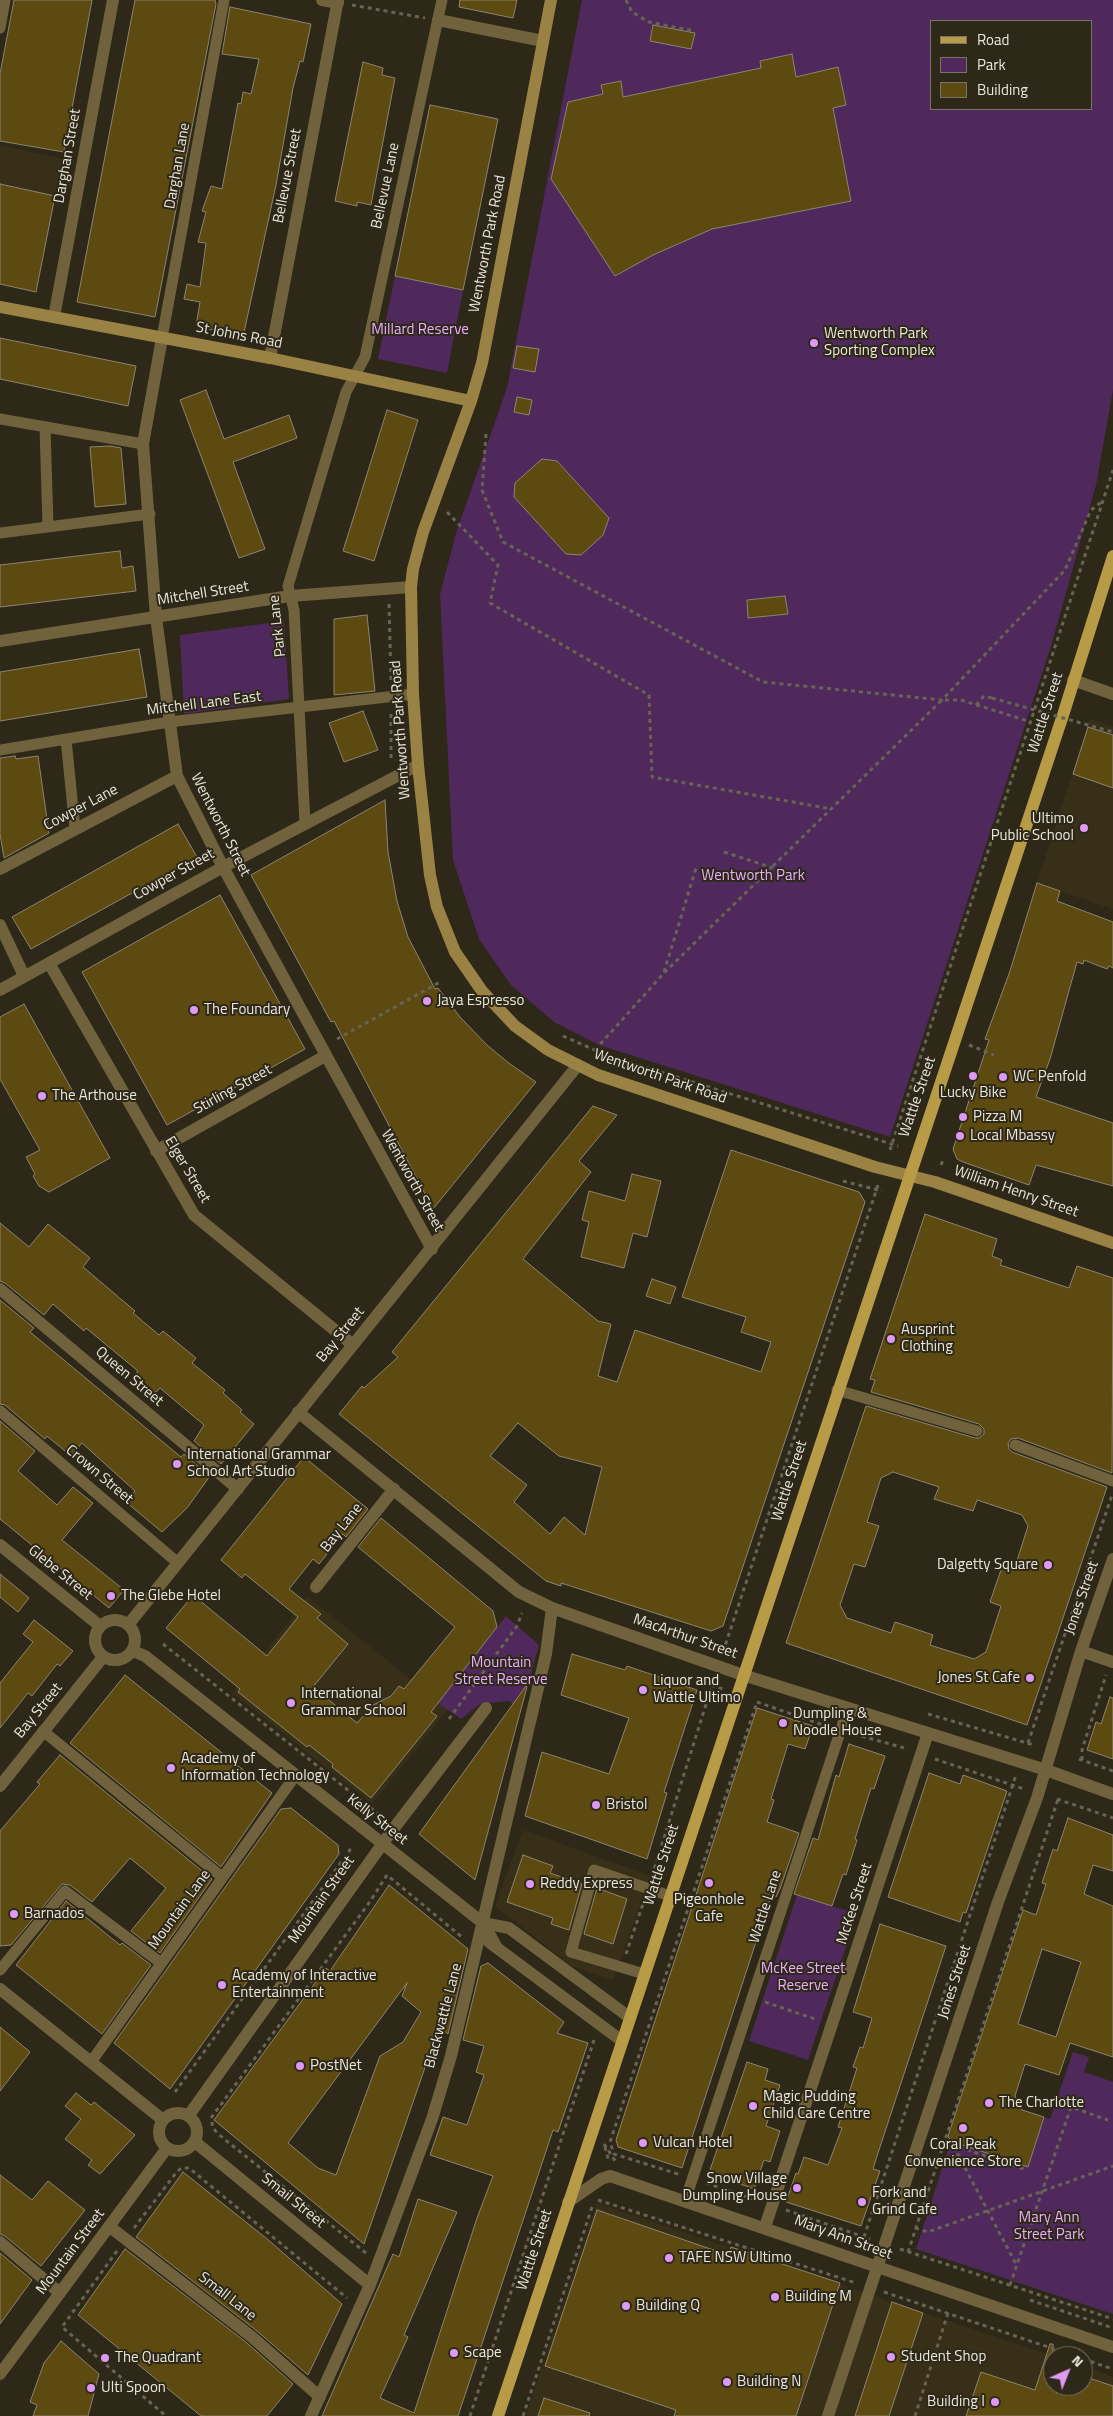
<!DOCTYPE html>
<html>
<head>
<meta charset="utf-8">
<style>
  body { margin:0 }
  #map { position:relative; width:1113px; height:2416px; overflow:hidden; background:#2e2818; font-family:"Titillium Web",sans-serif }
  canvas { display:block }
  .legend { position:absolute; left:930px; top:20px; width:162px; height:90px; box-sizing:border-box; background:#2e2818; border:1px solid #797466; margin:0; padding:6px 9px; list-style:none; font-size:15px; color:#eae6dc }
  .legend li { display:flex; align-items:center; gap:10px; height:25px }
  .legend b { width:25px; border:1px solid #797466 }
  .north { position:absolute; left:1043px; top:2346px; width:50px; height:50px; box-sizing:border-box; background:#2e2818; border:1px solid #797466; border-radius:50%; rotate:44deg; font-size:14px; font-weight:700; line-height:20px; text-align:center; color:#eae6dc }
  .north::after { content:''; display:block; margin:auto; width:18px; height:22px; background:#dd99f3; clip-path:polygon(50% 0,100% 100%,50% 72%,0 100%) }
</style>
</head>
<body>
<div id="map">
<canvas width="1113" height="2416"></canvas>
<ul class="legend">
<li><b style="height:6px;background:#b89b47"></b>Road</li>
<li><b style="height:14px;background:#50295c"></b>Park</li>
<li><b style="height:14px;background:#5c4a10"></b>Building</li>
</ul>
<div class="north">N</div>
</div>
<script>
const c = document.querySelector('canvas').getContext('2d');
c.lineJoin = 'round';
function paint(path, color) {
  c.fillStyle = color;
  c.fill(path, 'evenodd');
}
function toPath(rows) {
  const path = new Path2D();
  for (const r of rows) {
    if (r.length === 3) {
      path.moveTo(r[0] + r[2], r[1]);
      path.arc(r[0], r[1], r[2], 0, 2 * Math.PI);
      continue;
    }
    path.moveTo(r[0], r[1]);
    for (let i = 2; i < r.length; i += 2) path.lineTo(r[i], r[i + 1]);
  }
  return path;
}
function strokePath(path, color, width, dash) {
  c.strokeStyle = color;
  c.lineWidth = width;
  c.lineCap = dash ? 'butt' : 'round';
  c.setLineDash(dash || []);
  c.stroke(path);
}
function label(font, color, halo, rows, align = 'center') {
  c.font = font + ' "Titillium Web",sans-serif';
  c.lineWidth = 4;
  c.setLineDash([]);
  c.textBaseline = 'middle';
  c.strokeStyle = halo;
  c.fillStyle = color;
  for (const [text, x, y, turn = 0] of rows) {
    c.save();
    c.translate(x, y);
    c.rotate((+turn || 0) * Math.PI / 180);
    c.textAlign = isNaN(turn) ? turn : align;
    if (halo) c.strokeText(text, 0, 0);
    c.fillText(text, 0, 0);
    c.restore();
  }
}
const built = toPath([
  [0,145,64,159,55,196,0,184],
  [1090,719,1113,727,1113,909,1037,883],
  [308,1597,448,1709,372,1804,232,1693],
  [523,1830,651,1876,613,1980,573,1967,495,1906],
  [597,2203,1053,2356,1053,2386,1083,2386,1083,2366,1113,2377,1113,2416,526,2416]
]);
const green = toPath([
  [582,0,1113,0,1113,390,1096,485,1052,643,890,1137,599,1045,554,1022,511,985,479,939,453,860,440,594,457,530,507,388],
  [932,21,1092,21,1092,109,932,109],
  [395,276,463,290,447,373,378,359],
  [284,621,289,699,184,714,180,635],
  [506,1616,539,1645,521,1710,509,1701,480,1704,461,1719,438,1703],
  [797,1895,857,1914,808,2060,749,2041],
  [1073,2052,1089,2057,1084,2072,1113,2082,1113,2314,916,2249,951,2141,1028,2167,1044,2117,1050,2119]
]);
const building = toPath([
  [14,0,92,0,64,152,0,141,0,74,14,0],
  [135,0,215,0,216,4,155,317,77,302,135,0],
  [460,0,517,0,513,18,459,7,460,0],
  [230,7,311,24,303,62,300,61,293,88,276,185,243,337,196,326,200,302,184,299,187,284,200,287,206,243,198,242,206,212,202,211,211,186,222,189,238,103,241,104,243,92,251,94,259,59,222,54,230,7],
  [653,25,695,33,691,49,650,41,653,25],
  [792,54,796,77,838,67,846,105,833,108,851,201,712,229,653,255,615,276,551,179,568,102,603,94,601,85,621,81,623,97,761,68,760,61,792,54],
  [363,62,383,68,382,75,395,78,371,205,357,202,357,206,335,201,363,62],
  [430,105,498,119,463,290,395,276,430,105],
  [0,184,55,196,36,292,0,284,0,184],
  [0,338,136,366,128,406,0,379,0,338],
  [517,346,539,349,535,372,513,368,517,346],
  [206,390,224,439,289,415,297,438,233,462,265,549,239,558,180,400,206,390],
  [517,397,532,400,529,415,514,412,517,397],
  [387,410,418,420,374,561,343,551,387,410],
  [110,446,121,448,126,504,95,507,90,447,110,446],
  [542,459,557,461,609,518,603,535,581,555,566,554,514,497,515,483,542,459],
  [120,551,122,568,133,566,136,591,0,607,0,565,120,551],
  [785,596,788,614,748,618,747,600,785,596],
  [367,615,375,691,334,695,334,619,367,615],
  [139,649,147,697,0,721,0,672,139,649],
  [363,711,378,750,344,762,329,723,363,711],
  [1088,727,1113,735,1113,788,1073,774,1088,727],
  [15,756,16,759,38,756,49,833,4,858,0,834,0,758,15,756],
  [385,800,388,852,397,901,408,937,435,989,438,988,460,1017,487,1045,510,1064,536,1082,433,1209,334,1021,331,1022,251,875,385,800],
  [178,824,197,857,31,949,12,917,178,824],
  [1037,883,1060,891,1057,901,1113,922,1113,968,1109,966,1107,969,1084,960,1083,964,1077,962,1050,1059,1036,1097,1113,1123,1113,1186,1036,1165,1029,1185,963,1162,957,1159,953,1149,989,1040,985,1039,1010,971,1037,883],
  [220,895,305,1049,167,1125,82,972,220,895],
  [24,1004,110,1158,49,1192,39,1186,33,1176,35,1174,26,1157,40,1150,0,1079,0,1017,24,1004],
  [593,1106,617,1115,579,1161,591,1172,523,1259,598,1321,611,1324,598,1376,617,1382,635,1330,761,1372,771,1342,741,1332,746,1317,682,1297,731,1150,859,1192,865,1202,723,1626,711,1631,561,1583,561,1586,546,1581,339,1414,362,1386,364,1388,398,1357,392,1352,593,1106],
  [518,1423,559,1456,602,1467,585,1535,564,1517,550,1534,514,1502,527,1485,490,1456,518,1423],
  [632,1174,661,1181,647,1237,633,1233,624,1268,581,1257,589,1222,582,1220,589,1191,625,1201,632,1174],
  [925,1214,997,1239,992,1256,1002,1260,1000,1265,1069,1288,1077,1266,1113,1278,1112,1473,1018,1438,1011,1439,1008,1443,1009,1449,1012,1452,1107,1487,1027,1725,786,1643,866,1406,975,1438,979,1438,984,1434,984,1429,979,1424,871,1392,875,1380,870,1379,925,1214],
  [893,1472,939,1487,934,1499,973,1511,977,1500,1022,1515,1028,1526,1015,1567,1003,1564,990,1602,1001,1606,986,1652,974,1659,930,1645,933,1635,895,1622,891,1633,847,1618,840,1605,854,1564,865,1567,879,1526,867,1522,881,1478,893,1472],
  [0,1223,29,1247,48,1224,90,1258,83,1267,135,1311,133,1313,159,1335,163,1331,196,1358,192,1363,225,1390,223,1393,242,1410,240,1412,254,1424,221,1464,194,1441,204,1425,160,1388,155,1393,134,1376,138,1371,86,1328,84,1331,53,1304,44,1315,5,1283,0,1281,0,1223],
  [652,1279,676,1287,670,1304,646,1296,652,1279],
  [0,1300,34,1328,30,1332,181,1457,184,1454,210,1476,187,1508,162,1532,126,1502,135,1491,82,1443,71,1456,47,1436,45,1439,5,1405,0,1404,0,1300],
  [0,1421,35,1451,18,1471,57,1505,73,1487,93,1503,62,1540,124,1590,109,1608,0,1519,0,1421],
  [304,1457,368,1509,346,1537,343,1534,319,1564,313,1559,289,1589,321,1614,317,1618,348,1644,313,1687,357,1723,373,1705,391,1696,399,1686,404,1689,455,1627,358,1547,381,1518,493,1611,497,1627,431,1712,437,1716,371,1798,332,1767,333,1764,309,1745,307,1747,238,1692,240,1689,166,1628,193,1595,267,1656,298,1617,245,1574,242,1578,221,1560,304,1457],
  [0,1574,29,1598,18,1612,0,1597,0,1574],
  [34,1620,73,1651,60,1666,57,1664,32,1696,28,1693,0,1728,0,1683,33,1642,23,1634,34,1620],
  [572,1654,625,1670,627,1666,697,1690,664,1792,667,1793,647,1859,525,1816,542,1752,609,1774,629,1718,561,1695,572,1654],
  [125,1675,272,1793,221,1867,70,1743,125,1675],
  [526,1686,527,1687,475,1880,419,1834,526,1686],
  [1110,1697,1113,1698,1113,1759,1087,1750,1096,1722,1101,1724,1110,1697],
  [757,1708,813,1726,805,1749,788,1744,771,1799,774,1800,767,1822,799,1833,780,1889,776,1897,771,1896,682,2168,618,2147,616,2140,757,1708],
  [849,1744,885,1756,874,1789,871,1788,855,1839,857,1840,846,1875,843,1874,832,1906,794,1894,813,1838,818,1840,836,1775,839,1777,849,1744],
  [60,1755,212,1879,160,1953,131,1931,166,1888,130,1858,92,1902,70,1885,62,1884,11,1945,0,1946,0,1831,40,1784,37,1782,60,1755],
  [929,1773,960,1784,963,1775,1007,1791,966,1913,963,1912,960,1922,888,1897,929,1773],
  [291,1808,338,1845,339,1854,170,2089,114,2043,281,1809,291,1808],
  [1068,1818,1113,1835,1113,1871,1093,1865,1084,1894,1113,1906,1113,2057,1070,2043,1059,2075,1025,2064,1015,2096,1022,2110,1044,2117,1028,2167,951,2141,948,2136,1023,1910,1036,1915,1046,1884,1042,1883,1053,1849,1057,1851,1068,1818],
  [1042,1949,1081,1962,1056,2037,1018,2024,1042,1949],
  [523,1855,553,1866,550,1873,582,1884,569,1930,551,1924,553,1918,507,1902,523,1855],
  [389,1885,468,1949,448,2034,439,2027,364,2244,214,2120,326,1968,330,1971,389,1885],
  [407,1983,402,1996,421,2012,403,2042,380,2056,336,2175,318,2168,288,2143,407,1983],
  [597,1888,627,1899,613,1944,584,1934,597,1888],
  [66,1901,120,1945,122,1943,151,1965,102,2034,16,1965,66,1901],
  [880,1924,946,1946,878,2153,873,2169,880,2171,861,2226,786,2202,796,2173,798,2174,804,2157,828,2165,842,2128,838,2127,857,2068,853,2067,860,2047,863,2048,872,2018,853,2012,880,1924],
  [488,1963,564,2022,557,2033,588,2043,558,2132,553,2130,458,2416,322,2416,393,2254,399,2257,418,2199,457,2212,404,2335,408,2337,380,2398,414,2413,477,2218,493,2176,430,2155,443,2117,467,2125,484,2075,476,2072,484,2046,463,2040,481,1966,488,1963],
  [0,2027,30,2052,0,2091,0,2027],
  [747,2062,768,2069,765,2080,780,2085,766,2126,780,2131,770,2162,764,2160,754,2189,709,2173,747,2062],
  [76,2093,91,2105,94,2102,135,2135,100,2174,88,2165,92,2160,65,2139,81,2119,65,2106,76,2093],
  [183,2172,266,2238,342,2304,308,2375,257,2331,136,2237,183,2172],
  [0,2175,32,2200,48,2181,85,2210,41,2266,5,2236,0,2234,0,2175],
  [597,2210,728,2255,731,2247,840,2283,796,2416,674,2416,676,2410,545,2366,597,2210],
  [125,2249,247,2343,293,2384,267,2416,201,2416,78,2315,125,2249],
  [0,2253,32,2280,0,2324,0,2253],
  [892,2302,923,2313,889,2416,855,2416,892,2302],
  [61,2341,99,2374,88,2416,33,2416,37,2405,30,2402,44,2363,61,2341],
  [1050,2344,1053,2344,1053,2386,1083,2386,1083,2376,1113,2386,1113,2416,966,2416,981,2372,1035,2390,1050,2344],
  [544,2398,590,2413,589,2416,538,2416,544,2398]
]);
const path = toPath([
  [626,0,632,12,649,22,695,31],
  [352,5,425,18],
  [486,434,482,490,503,542,763,682,942,700,1065,570,1091,510,1103,501],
  [447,512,498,565,490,603,649,695,652,777,832,809],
  [389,604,391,682],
  [976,705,984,696,992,698],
  [391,758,391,711],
  [724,852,773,868],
  [664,972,697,865],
  [563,1036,606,1055,898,1146],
  [337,1039,440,982],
  [969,1045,994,1055],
  [595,1050,664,973,942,700,961,700,1031,722],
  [1045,1073,1063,1079],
  [890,1150,1113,470],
  [941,1165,943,1160],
  [843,1181,882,1191],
  [163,1644,377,1813],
  [723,1652,878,1185],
  [711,1685,725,1690],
  [757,1702,826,1726],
  [928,1714,1034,1745],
  [449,1719,517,1626,522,1613],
  [854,1734,908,1749],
  [1028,1743,1112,1495],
  [935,1759,1024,1789],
  [1079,1759,1113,1771],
  [1082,1760,1082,1750,1106,1675],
  [1057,1799,1113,1818],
  [652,1876,714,1679],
  [626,1954,644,1901],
  [765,2002,818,2020],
  [175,2092,352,1847],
  [944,2142,1027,2170],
  [604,2144,616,2162],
  [955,2146,955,2149,1016,2264],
  [605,2147,609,2162],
  [678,2174,614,2154,610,2142,757,1702],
  [706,2183,759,2201],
  [598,2200,856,2283],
  [786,2210,870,2239],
  [134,2228,176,2173,181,2168,189,2168,347,2298],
  [915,2228,928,2232,1113,2166],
  [864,2237,1016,1775],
  [900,2249,1113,2319],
  [117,2251,62,2327,166,2416],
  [908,2252,1058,1799],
  [366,2253,218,2134,213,2128,211,2118,369,1903,387,1875,463,1938],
  [1010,2285,1071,2107,1108,2120],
  [884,2292,1075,2356],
  [1030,2300,1113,2328],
  [1083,2359,1113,2369],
  [470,2416,594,2040],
  [523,2416,593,2204],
  [915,2416,948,2313]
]);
const lane = toPath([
  [0,28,5,0],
  [162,338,224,0],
  [0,419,143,444],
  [45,428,48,525],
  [0,533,150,514],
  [66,739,75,829],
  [0,750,169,722,413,694],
  [305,823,294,610,288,586,346,392,365,357,442,0],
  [837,1390,977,1431],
  [0,1411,178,1563],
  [1015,1445,1113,1481],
  [43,1731,222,1877],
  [0,1970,65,1891,161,1963],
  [644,1974,571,1952,594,1870,670,1896],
  [91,2062,295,1776],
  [685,2201,848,1708]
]);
const street = toPath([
  [322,0,338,3],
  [438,20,543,41],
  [54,317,113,0],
  [162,338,143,444,156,617,177,776,223,867,432,1249],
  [270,358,338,0],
  [0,641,290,596,411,587],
  [1073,680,1113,694],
  [0,869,177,776],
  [0,925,24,976],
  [49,963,194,1215,353,1345],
  [0,990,223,867,418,765],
  [156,1151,325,1056],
  [0,1289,238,1489],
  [298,1412,519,1592,552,1608,743,1675,1046,1770,1113,1794],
  [0,1545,100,1626],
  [316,1587,394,1489],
  [115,1640,20],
  [128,1625,578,1065],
  [133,1651,145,1656,483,1923,496,1946],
  [1081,1651,1113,1662],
  [0,1786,103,1657],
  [483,1923,509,1928,629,2017],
  [489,1942,622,2041],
  [0,1989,163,2120],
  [178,2132,19],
  [189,2115,391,1832,486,1708],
  [195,2142,370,2285],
  [568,2202,601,2179,610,2176,1113,2347],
  [110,2227,252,2337,320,2397],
  [765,2227,928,1733],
  [0,2242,60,2293],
  [0,2374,167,2148],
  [311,2416,370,2285,432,2119,451,2056,546,1654,552,1608],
  [828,2416,998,1902,1037,1798,1081,1651,1113,1559]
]);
const secondary = toPath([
  [551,0,482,363,471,401,423,532,413,569,411,587,413,694,418,765,430,875,437,907,455,952,482,991,515,1026,548,1050,598,1075,875,1167,935,1182,1113,1243],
  [0,307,270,358,471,401]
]);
const primary = toPath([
  [498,2416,1064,712,1113,556]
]);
const pathBridge = toPath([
  [992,698,1113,732]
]);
const markers = [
  [814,343,5,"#dd99f3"],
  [1084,828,5,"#dd99f3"],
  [427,1001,5,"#dd99f3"],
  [194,1010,5,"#dd99f3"],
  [973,1076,5,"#dd99f3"],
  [1003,1077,5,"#dd99f3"],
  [42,1096,5,"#dd99f3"],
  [963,1117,5,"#dd99f3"],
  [960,1136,5,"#dd99f3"],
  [891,1339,5,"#dd99f3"],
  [177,1464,5,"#dd99f3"],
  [1048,1565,5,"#dd99f3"],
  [111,1596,5,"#dd99f3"],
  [1030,1678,5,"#dd99f3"],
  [643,1690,5,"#dd99f3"],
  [291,1703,5,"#dd99f3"],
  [783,1723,5,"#dd99f3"],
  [171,1768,5,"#dd99f3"],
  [596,1805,5,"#dd99f3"],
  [709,1883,5,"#dd99f3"],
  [530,1884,5,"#dd99f3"],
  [14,1914,5,"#dd99f3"],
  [222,1985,5,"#dd99f3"],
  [300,2066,5,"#dd99f3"],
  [989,2103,5,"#dd99f3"],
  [753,2106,5,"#dd99f3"],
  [963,2128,5,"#dd99f3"],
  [643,2143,5,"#dd99f3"],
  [797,2188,5,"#dd99f3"],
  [862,2202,5,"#dd99f3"],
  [669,2258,5,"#dd99f3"],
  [775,2297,5,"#dd99f3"],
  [626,2306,5,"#dd99f3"],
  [454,2353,5,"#dd99f3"],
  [891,2357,5,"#dd99f3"],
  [105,2358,5,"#dd99f3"],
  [727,2382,5,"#dd99f3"],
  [91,2388,5,"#dd99f3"],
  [995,2402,5,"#dd99f3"]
];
const streetNames = [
  ["Darghan Street",68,156,-80],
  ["Darghan Lane",178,166,-80],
  ["Bellevue Street",288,176,-79],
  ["Bellevue Lane",386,186,-78],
  ["Wentworth Park Road",488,244,-79],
  ["St Johns Road",239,336,11],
  ["Mitchell Street",203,594,-9],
  ["Park Lane",278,626,-96],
  ["Mitchell Lane East",204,704,-7],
  ["Wattle Street",1046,713,-72],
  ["Wentworth Park Road",401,730,-94],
  ["Cowper Lane",81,808,-28],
  ["Wentworth Street",220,825,63],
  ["Cowper Street",174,875,-29],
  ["Wentworth Park Road",660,1077,19],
  ["Stirling Street",233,1090,-29],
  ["Wattle Street",918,1097,-71],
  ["Elger Street",187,1170,59],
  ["Wentworth Street",412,1181,61],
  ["William Henry Street",1016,1192,19],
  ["Bay Street",341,1335,-51],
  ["Queen Street",129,1377,40],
  ["Crown Street",99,1475,40],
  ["Wattle Street",790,1481,-72],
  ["Bay Lane",342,1528,-52],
  ["Glebe Street",60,1573,39],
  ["Jones Street",1082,1598,-71],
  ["MacArthur Street",685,1637,19],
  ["Bay Street",39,1711,-51],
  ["Kelly Street",377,1820,38],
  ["Wattle Street",662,1865,-72],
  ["Mountain Street",322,1900,-55],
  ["McKee Street",855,1904,-72],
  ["Wattle Lane",766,1907,-72],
  ["Mountain Lane",180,1910,-54],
  ["Jones Street",955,1982,-72],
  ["Blackwattle Lane",444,2016,-75],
  ["Smail Street",293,2201,39],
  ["Mary Ann Street",843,2238,20],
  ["Wattle Street",535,2250,-72],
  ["Mountain Street",71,2252,-53],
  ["Small Lane",227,2297,38]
];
const parkNames = [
  ["Millard Reserve",420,330],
  ["Wentworth Park",753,876],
  ["Mountain",501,1663],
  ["Street Reserve",501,1680],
  ["McKee Street",803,1969],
  ["Reserve",803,1986],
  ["Mary Ann",1049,2218],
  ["Street Park",1049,2235]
];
const poiNames = [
  ["Wentworth Park",824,334],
  ["Sporting Complex",824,351],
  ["Ultimo",1074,819,"right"],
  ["Public School",1074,836,"right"],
  ["Jaya Espresso",437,1001],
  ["The Foundary",204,1010],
  ["WC Penfold",1013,1077],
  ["Lucky Bike",973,1093,"center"],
  ["The Arthouse",52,1096],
  ["Pizza M",973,1117],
  ["Local Mbassy",970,1136],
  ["Ausprint",901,1330],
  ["Clothing",901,1347],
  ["International Grammar",187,1455],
  ["School Art Studio",187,1472],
  ["Dalgetty Square",1038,1565,"right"],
  ["The Glebe Hotel",121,1596],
  ["Jones St Cafe",1020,1678,"right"],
  ["Liquor and",653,1681],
  ["Wattle Ultimo",653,1698],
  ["International",301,1694],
  ["Grammar School",301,1711],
  ["Dumpling &",793,1714],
  ["Noodle House",793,1731],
  ["Academy of",181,1759],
  ["Information Technology",181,1776],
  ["Bristol",606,1805],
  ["Reddy Express",540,1884],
  ["Pigeonhole",709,1900,"center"],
  ["Cafe",709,1917,"center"],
  ["Barnados",24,1914],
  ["Academy of Interactive",232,1976],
  ["Entertainment",232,1993],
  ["PostNet",310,2066],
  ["Magic Pudding",763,2097],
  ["Child Care Centre",763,2114],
  ["The Charlotte",999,2103],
  ["Vulcan Hotel",653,2143],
  ["Coral Peak",963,2145,"center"],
  ["Convenience Store",963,2162,"center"],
  ["Snow Village",787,2179,"right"],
  ["Dumpling House",787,2196,"right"],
  ["Fork and",872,2193],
  ["Grind Cafe",872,2210],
  ["TAFE NSW Ultimo",679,2258],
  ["Building M",785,2297],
  ["Building Q",636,2306],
  ["Scape",464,2353],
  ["Student Shop",901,2357],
  ["The Quadrant",115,2358],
  ["Building N",737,2382],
  ["Ulti Spoon",101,2388],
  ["Building I",985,2402,"right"]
];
paint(built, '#372f17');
paint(green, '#50295c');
paint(building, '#5c4a10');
strokePath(building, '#8b8471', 1);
strokePath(path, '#686354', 3, [4, 4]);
strokePath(lane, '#70623c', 11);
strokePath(street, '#70623c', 12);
strokePath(secondary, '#998243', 12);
strokePath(primary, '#b89b47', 12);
strokePath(pathBridge, '#686354', 3, [4, 4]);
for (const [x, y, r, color] of markers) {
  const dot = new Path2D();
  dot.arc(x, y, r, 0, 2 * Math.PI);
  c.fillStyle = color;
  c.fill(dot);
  strokePath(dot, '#2e2818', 2);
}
label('15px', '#eae6dc', '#2e2818', streetNames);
label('15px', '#ebaefe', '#2e2818', parkNames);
label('15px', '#eae6dc', '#2e2818', poiNames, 'left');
</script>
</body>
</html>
